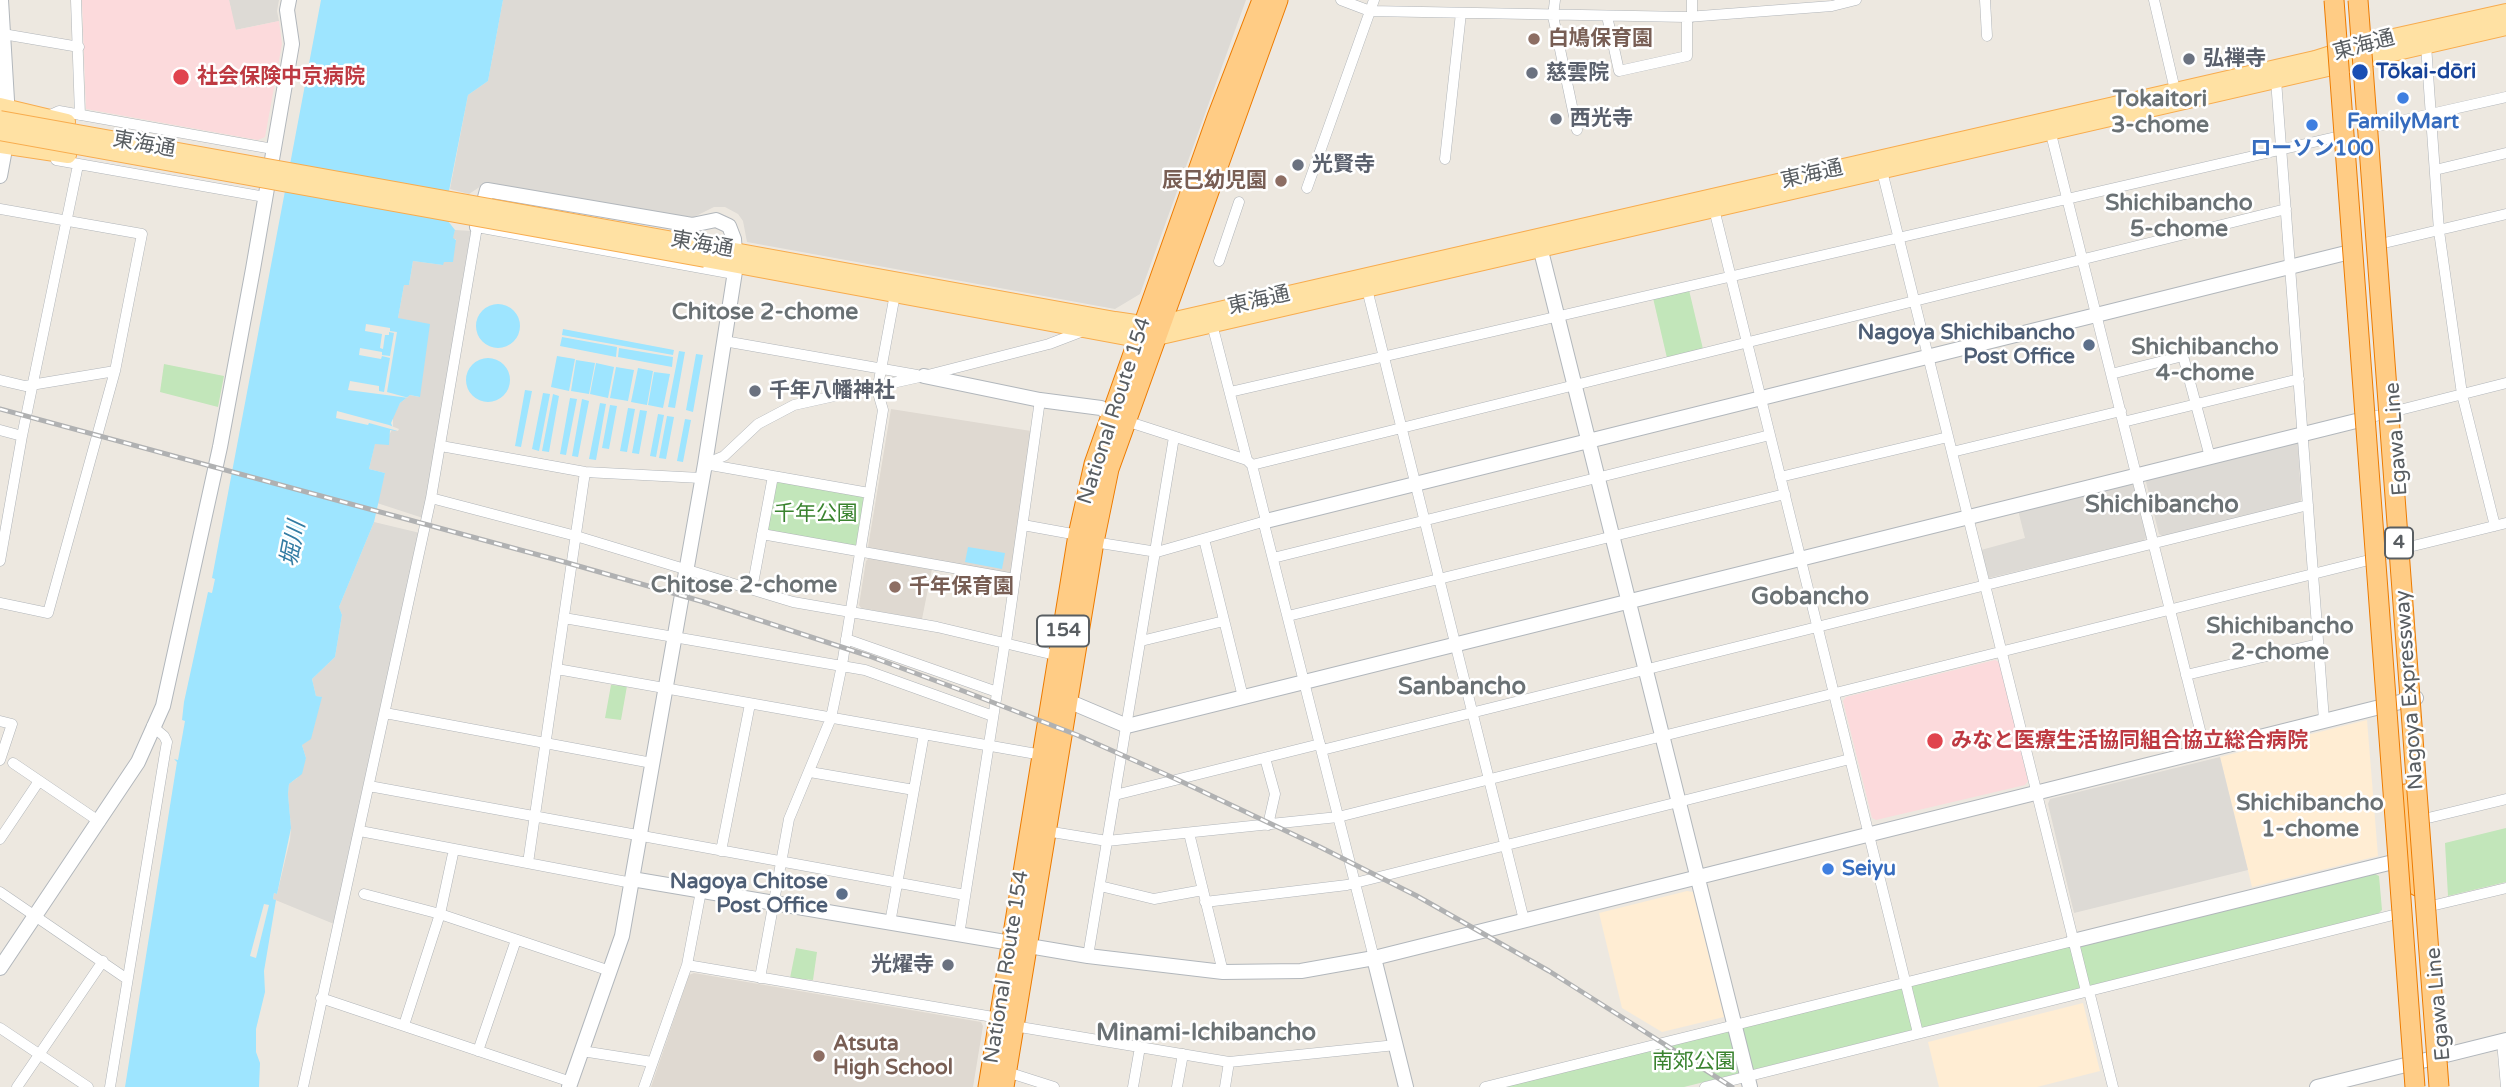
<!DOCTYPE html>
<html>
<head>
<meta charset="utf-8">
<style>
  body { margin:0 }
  canvas { display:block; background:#ede8e0 }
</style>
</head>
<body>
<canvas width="2506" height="1087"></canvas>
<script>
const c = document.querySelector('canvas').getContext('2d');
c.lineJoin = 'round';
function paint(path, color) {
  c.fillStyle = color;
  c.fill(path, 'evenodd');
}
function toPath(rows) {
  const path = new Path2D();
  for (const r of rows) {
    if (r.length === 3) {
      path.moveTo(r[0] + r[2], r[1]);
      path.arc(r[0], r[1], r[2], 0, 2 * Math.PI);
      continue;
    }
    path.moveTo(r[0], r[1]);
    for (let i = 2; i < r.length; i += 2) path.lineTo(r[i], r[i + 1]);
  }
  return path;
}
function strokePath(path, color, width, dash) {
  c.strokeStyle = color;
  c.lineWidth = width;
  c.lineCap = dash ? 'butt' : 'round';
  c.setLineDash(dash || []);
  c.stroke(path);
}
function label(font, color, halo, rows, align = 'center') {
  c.font = font + ' "Varela Round","Noto Sans JP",sans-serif';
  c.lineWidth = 5;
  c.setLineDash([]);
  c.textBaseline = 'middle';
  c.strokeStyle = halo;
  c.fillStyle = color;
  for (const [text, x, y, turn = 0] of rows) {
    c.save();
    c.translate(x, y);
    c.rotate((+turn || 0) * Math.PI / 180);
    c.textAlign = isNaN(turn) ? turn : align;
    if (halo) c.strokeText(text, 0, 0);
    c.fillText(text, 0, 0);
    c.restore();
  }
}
const commercial = toPath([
  [2367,720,2378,856,2252,887,2220,757],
  [1687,891,1693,892,1724,1017,1662,1032,1622,1008,1599,913],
  [2083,1003,2100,1071,2037,1087,1939,1087,1928,1042]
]);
const industrial = toPath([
  [229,0,279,0,277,11,279,21,235,30],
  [503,0,1246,0,1140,294,1115,309,747,242,743,221,738,214,725,207,714,207,694,217,647,214,484,184,469,194,450,189,468,95,488,81],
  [455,230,471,231,423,518,377,503,385,473,369,469,375,443,389,435,393,428,393,416,400,403,410,395,419,397,398,318,404,285,409,285,413,261,443,265,443,262,449,261,456,239,452,239],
  [2294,441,2298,443,2301,500,2298,504,2164,537,2159,534,2146,482,2149,477],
  [2128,481,2134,485,2147,537,2143,541,1989,578,1981,550,2025,538,2018,510],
  [374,522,420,533,334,924,273,899,274,893,277,894,290,840,291,828,288,794,289,784,297,778,306,758,302,745,321,697,316,696,312,679,335,657,342,615,339,607],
  [2220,757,2248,870,2074,913,2048,804,2050,799]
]);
const education = toPath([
  [891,409,1031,431,1012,572,1009,574,870,550,868,547],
  [869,558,932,569,922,619,861,608,859,605,866,561],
  [694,973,981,1022,983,1026,973,1087,651,1087,689,975]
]);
const medical = toPath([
  [82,0,229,0,236,30,279,21,282,44,265,137,258,140,86,109],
  [1995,660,1999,662,2028,781,2025,785,1876,820,1872,818,1843,701,1846,697]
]);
const green = toPath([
  [1689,290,1703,349,1667,358,1653,298],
  [164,364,224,376,218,407,160,392],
  [780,481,861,495,864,499,856,545,853,547,771,532,768,529,776,484],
  [611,685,627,686,621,720,605,718],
  [2506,828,2506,882,2448,896,2445,843],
  [2371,872,2379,876,2382,910,2378,914,1684,1087,1502,1087],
  [796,948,817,952,813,980,790,978]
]);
const water = toPath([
  [321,0,503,0,488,81,468,95,444,216,455,230,453,238,456,240,453,262,444,262,443,265,413,261,409,285,404,285,398,318,430,324,420,397,410,395,400,403,391,423,393,428,397,431,390,430,389,445,375,444,369,469,385,473,374,522,339,607,342,615,335,657,312,679,316,696,322,697,311,739,302,745,306,758,302,774,289,784,288,794,291,828,277,894,274,893,273,899,276,900,264,971,265,992,256,1029,256,1052,260,1063,259,1087,125,1087,177,762,174,759,178,760,185,721,182,720,184,702,208,592,212,593,215,579,212,578],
  [498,326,22],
  [563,329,674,350,673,355,562,335],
  [562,337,617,347,616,357,560,346],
  [619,348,673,357,672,367,618,357],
  [679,351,685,352,675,408,668,407],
  [696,354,703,355,693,412,686,410],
  [557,356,575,359,569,391,551,387],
  [488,380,22],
  [576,360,595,363,589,394,571,391],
  [596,363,614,367,608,398,590,394],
  [616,367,634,370,628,401,610,398],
  [638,368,653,371,647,405,631,402],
  [654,372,670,374,663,408,648,405],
  [525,390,532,391,521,447,515,446],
  [543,393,550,394,539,451,532,449],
  [553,394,559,396,549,452,542,451],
  [570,398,577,399,566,455,560,454],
  [582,399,589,401,578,457,572,456],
  [600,403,606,404,596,460,589,459],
  [610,405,617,406,609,449,602,448],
  [628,408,635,409,627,452,620,451],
  [640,410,647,411,639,454,632,453],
  [658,414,664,415,656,457,650,456],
  [667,416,674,417,666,459,659,458],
  [685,419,691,420,683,462,677,461],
  [968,547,1005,553,1002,569,965,562]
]);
const pier = toPath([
  [366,324,390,328,390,331,397,332,387,392,409,398,348,390,350,381,379,386,379,391,384,392,390,358,382,356,381,359,359,355,360,348,382,352,382,355,390,356,394,333,389,332,389,335,385,335,383,349,380,348,382,334,365,331],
  [337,411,389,425,399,429,398,431,369,423,368,425,336,418],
  [264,904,269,905,256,958,250,956]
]);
const street = toPath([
  [76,0,80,115],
  [1341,0,1370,11,1687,17,1832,6,1856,0],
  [1555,0,1553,16,1577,130],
  [1692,0,1692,17],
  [1985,0,1987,36],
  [2154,0,2175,90],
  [1607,16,1619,71,1687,56,1687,17],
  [3,34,79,47],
  [2426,45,2439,231,2462,394,2495,526],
  [2276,80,2324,720],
  [48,116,59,111,273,149],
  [2369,128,2506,97],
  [2050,130,2205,750],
  [1445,159,1461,13],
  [56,160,265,197],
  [1881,167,2086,991],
  [2435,170,2506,153],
  [1307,188,1374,0],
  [0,209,142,234,115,371,48,613,0,603],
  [1714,209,1918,1033],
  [2380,244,2506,214],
  [1219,261,1239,202],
  [1367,289,1524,920],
  [724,341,917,375],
  [2111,374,2183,356,2210,457],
  [0,380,25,386,115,371],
  [878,386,895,294],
  [1230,392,2340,136],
  [2364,419,2506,383],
  [1126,421,1247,460],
  [2123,422,2299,379],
  [0,430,22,436],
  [441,446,585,472,701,478],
  [1952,452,2121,411],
  [705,464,724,456,758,424,794,405,924,376,1049,344,1083,331],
  [705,464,869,493],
  [1252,465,2286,209],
  [1780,477,1948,437],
  [431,498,576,536,793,602,937,627,1059,656],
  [1264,524,1374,958],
  [1023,525,1078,535],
  [762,534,1015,579],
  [1204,539,1243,697],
  [1094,542,1157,552,1266,521,1252,465,1247,460,1212,324],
  [1273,558,1770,435],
  [0,561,22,436,78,165],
  [752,589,773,476],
  [1288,616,1785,494],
  [564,618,865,670,993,716],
  [846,639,997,692],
  [1141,641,1224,621],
  [1006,642,1040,400],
  [557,669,1042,755],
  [2186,675,2318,644],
  [385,713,652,763],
  [0,721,12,724,0,760],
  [1322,750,2308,505],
  [1265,758,1275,794,1268,825],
  [13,763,100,822],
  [810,772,914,790],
  [369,786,965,895],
  [1115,795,1320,744],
  [2424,819,2506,799],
  [360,831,632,883],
  [1046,831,1107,841,1338,817,2369,560,2405,548,2506,523],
  [1189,833,1223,972],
  [0,839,39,781],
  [721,851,750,704],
  [528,863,585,472],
  [1100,886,1154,899,1203,890],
  [0,892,127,979],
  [364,894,440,914,610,971],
  [1205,902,1347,885,1850,759],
  [2431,906,2506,888],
  [890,923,924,734],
  [959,935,1005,642],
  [1088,956,1174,437],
  [687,965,999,1018],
  [760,978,789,819,831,718,842,665,883,410,876,386],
  [2089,991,2113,1087],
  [321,998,571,1082],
  [404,1025,440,914,454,849],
  [1014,1026,1229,1062,1396,1045],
  [0,1028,88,1087],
  [2502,1041,2506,1087],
  [478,1051,516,940],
  [582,1051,652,1062],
  [1007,1072,1054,1087],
  [17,1087,103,961],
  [110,1087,165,753,167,742,164,736,152,726],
  [303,1087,431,498,477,227,734,274],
  [644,1087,687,965,701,891],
  [1133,1087,1140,1047],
  [1177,1087,1183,1054],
  [1225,1087,1229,1062],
  [1485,1087,2073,941],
  [1705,1087,2397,914]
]);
const secondary = toPath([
  [1,0,8,117],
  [0,176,7,138],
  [477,227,487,190,692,225,716,220,729,226,734,239,736,265,705,464,622,936,569,1087],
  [1538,239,1750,1087],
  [924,376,1040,400,1101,408,1111,415],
  [1266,521,2350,252],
  [1068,701,1127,726,2360,420],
  [632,879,1088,956,1223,972,1301,971,1374,958,2416,698],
  [2073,941,2393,862],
  [1374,958,1406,1087],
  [0,968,138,762,163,706,220,447,253,269,292,44,287,10,289,0],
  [2317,1087,2506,1040]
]);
const primary = toPath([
  [0,106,67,122],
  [0,145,68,155],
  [707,246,1115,320,1142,324,1162,323,2315,59,2362,44,2506,12],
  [705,259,1137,339,1157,337,2506,27]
]);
const highway = toPath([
  [2405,794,2409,839,2417,886],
  [988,1087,1078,535,1094,464,1217,117,1262,0],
  [1004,1087,1094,542,1109,469,1278,0]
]);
const rail = toPath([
  [0,409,561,561,704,602,869,656,966,692,1077,735,1176,779,1320,847,1417,896,1549,971,1732,1087]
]);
const primaryBridge = toPath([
  [0,119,707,246],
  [0,132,705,259]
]);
const highwayBridge = toPath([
  [2334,0,2415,1087],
  [2358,0,2439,1087]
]);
const markers = [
  [1534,39,7,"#8d6e63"],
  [2189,59,7,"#6b7280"],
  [2360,72,9,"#1a4fb4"],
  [1532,73,7,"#6b7280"],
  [181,77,9,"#e0444e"],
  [2403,98,7,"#3f7fe0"],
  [1556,119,7,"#6b7280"],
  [2312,125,7,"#3f7fe0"],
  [1298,165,7,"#6b7280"],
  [1281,181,7,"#8d6e63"],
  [2089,345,7,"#5c6f8a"],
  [755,391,7,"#6b7280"],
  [895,587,7,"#8d6e63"],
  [1935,741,9,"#e0444e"],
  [1828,869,7,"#3f7fe0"],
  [842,894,7,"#5c6f8a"],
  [948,965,7,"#6b7280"],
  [819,1056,7,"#8d6e63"]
];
const shields = [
  [2399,543,28],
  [1063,631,52]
];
const shieldNames = [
  ["4",2399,543],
  ["154",1063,631]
];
const educationNames = [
  ["白鳩保育園",1548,39],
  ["辰巳幼児園",1267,181,"right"],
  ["千年保育園",909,587],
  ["Atsuta",833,1044],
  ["High School",833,1068]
];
const streetNames = [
  ["東海通",2364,46,-15],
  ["東海通",144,145,10],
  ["東海通",1812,175,-13],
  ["東海通",702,245,10],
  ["東海通",1259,301,-13],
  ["National Route 154",1115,411,-72],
  ["Egawa Line",2397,439,-94],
  ["Nagoya Expressway",2410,690,-94],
  ["National Route 154",1007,967,-81],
  ["Egawa Line",2439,1004,-95]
];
const worshipNames = [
  ["弘禅寺",2203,59],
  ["慈雲院",1546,73],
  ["西光寺",1570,119],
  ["光賢寺",1312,165],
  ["千年八幡神社",769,391],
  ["光燿寺",934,965,"right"]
];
const transitNames = [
  ["Tōkai-dōri",2376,72]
];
const healthNames = [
  ["社会保険中京病院",197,77],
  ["みなと医療生活協同組合協立総合病院",1951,741]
];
const shopNames = [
  ["FamilyMart",2403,122],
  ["ローソン100",2312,149],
  ["Seiyu",1842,869,"left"]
];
const serviceNames = [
  ["Nagoya Shichibancho",2075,333],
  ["Post Office",2075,357],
  ["Nagoya Chitose",828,882],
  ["Post Office",828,906]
];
const parkNames = [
  ["千年公園",816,514],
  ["南郊公園",1694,1062]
];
const neighbourhoodNames = [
  ["Tokaitori",2160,100],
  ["3-chome",2160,126],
  ["Shichibancho",2179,204],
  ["5-chome",2179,230],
  ["Chitose 2-chome",765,313],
  ["Shichibancho",2205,348],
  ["4-chome",2205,374],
  ["Chitose 2-chome",744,586],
  ["Shichibancho",2280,627],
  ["2-chome",2280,653],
  ["Shichibancho",2310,804],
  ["1-chome",2310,830]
];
const waterNames = [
  ["堀川",294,544,-79]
];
const quarterNames = [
  ["Shichibancho",2162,506],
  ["Gobancho",1810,598],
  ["Sanbancho",1462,688],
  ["Minami-Ichibancho",1206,1034]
];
paint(commercial, '#ffedd3');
paint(industrial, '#dddad5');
paint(education, '#dfd9d1');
paint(medical, '#fcdadc');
paint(green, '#c2e6ba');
paint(water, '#9ee5ff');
paint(pier, '#ede8e0');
strokePath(street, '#b1b5b9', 11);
strokePath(secondary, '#b2b7bc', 16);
strokePath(primary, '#f8ac4e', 18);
strokePath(highway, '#ed7b00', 21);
strokePath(street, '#fff', 10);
strokePath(secondary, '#fff', 14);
strokePath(primary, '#ffe1a3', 16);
strokePath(highway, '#ffcc85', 19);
strokePath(rail, '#b0b1b2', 5);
strokePath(rail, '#fff', 2.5, [8]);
strokePath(primaryBridge, '#f8ac4e', 18, []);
strokePath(highwayBridge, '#ed7b00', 21, []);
strokePath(primaryBridge, '#ffe1a3', 16);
strokePath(highwayBridge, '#ffcc85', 19);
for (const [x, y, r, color] of markers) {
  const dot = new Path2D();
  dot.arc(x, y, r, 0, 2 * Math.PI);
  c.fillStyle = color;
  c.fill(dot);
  strokePath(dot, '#fff', 2.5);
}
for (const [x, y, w] of shields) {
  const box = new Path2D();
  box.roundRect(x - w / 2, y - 15.5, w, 31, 5);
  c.fillStyle = '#fff';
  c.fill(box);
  strokePath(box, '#595e62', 2);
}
label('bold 19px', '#595e62', null, shieldNames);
label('bold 21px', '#785e54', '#fff', educationNames, 'left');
label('21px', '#595e62', '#fff', streetNames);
label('bold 21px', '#5b616d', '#fff', worshipNames, 'left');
label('bold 21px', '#164399', '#fff', transitNames, 'left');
label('bold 21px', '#be3a42', '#fff', healthNames, 'left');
label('bold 21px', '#366cbe', '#fff', shopNames);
label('bold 21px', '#4e5e75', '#fff', serviceNames, 'right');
label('21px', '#3a832f', '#fff', parkNames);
label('bold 23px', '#6a7174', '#fff', neighbourhoodNames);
label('italic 23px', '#337ca3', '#fff', waterNames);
label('bold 24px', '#6a7174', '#fff', quarterNames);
</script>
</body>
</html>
